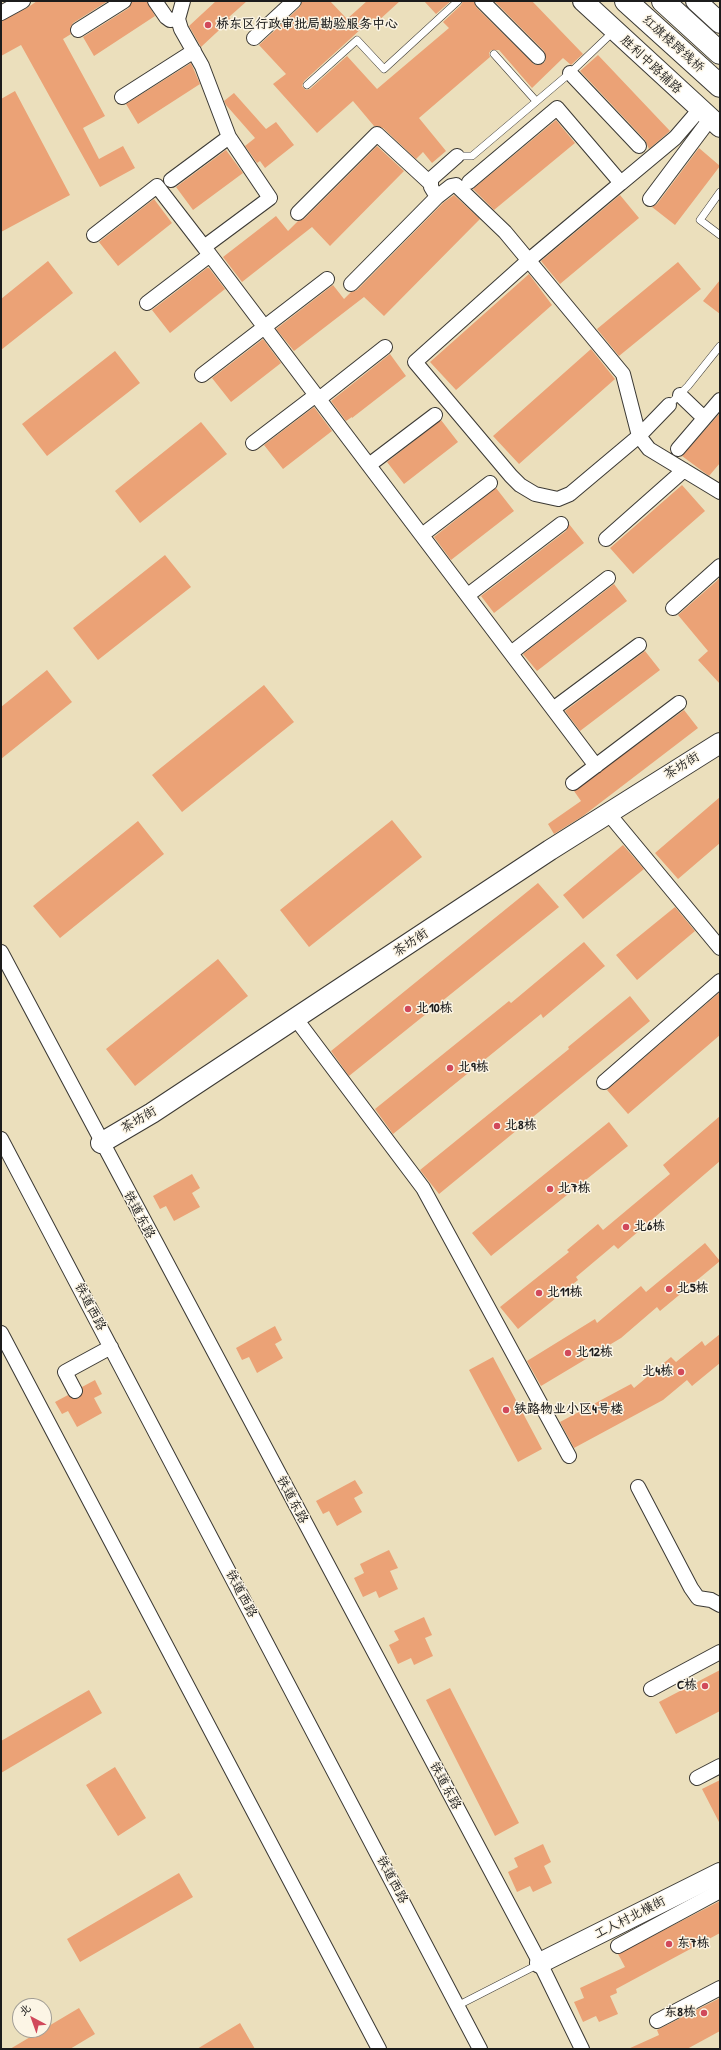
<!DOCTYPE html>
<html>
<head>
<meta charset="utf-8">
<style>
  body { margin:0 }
  #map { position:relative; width:721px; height:2050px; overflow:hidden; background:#ebdfbc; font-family:"Patrick Hand","LXGW WenKai TC",sans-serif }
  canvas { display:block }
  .frame { position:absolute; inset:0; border:2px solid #1c1c1c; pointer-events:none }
  .north { position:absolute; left:12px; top:1998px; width:40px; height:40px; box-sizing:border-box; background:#fcf5e5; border:1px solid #a29e95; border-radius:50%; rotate:319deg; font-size:11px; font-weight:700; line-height:16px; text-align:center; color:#1c1c1c }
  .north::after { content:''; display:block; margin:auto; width:14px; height:18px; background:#d1495b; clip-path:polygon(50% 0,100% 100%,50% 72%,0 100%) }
</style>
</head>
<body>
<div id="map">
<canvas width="721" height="2050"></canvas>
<div class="frame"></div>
<div class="north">北</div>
</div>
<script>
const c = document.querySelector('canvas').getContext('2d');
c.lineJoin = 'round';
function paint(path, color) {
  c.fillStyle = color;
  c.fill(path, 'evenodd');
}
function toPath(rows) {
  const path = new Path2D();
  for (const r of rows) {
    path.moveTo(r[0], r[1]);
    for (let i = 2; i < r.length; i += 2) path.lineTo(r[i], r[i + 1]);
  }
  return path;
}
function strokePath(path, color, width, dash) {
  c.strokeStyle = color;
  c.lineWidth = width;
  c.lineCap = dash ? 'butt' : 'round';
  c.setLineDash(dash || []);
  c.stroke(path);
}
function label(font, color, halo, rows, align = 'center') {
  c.font = font + ' "Patrick Hand","LXGW WenKai TC",sans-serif';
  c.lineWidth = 3;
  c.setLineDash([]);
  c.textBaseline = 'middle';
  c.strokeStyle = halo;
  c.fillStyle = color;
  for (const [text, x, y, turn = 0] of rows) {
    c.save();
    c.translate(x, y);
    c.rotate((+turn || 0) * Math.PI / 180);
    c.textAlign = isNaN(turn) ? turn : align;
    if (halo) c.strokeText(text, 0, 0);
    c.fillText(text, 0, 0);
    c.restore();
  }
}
const building = toPath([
  [37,1,108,1,73,23,70,30,71,34,63,39,105,116,83,128,99,159,123,146,135,168,100,187,21,45,1,56,1,21,27,8],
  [132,1,147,1,155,16,94,56,83,37,129,8],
  [216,1,247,1,229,17,231,19,201,47,189,26],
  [302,1,330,1,347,19,367,1,400,1,377,22,373,18,304,81,302,86,306,90,310,89,347,56,377,89,449,28,443,22,461,5,463,1,474,1,476,7,535,65,544,63,546,59,544,51,494,1,532,1,583,54,571,65,563,58,532,88,499,50,491,50,489,53,490,57,419,118,446,151,432,163,423,152,416,159,383,128,374,126,353,101,317,133,273,84,286,74,259,45,300,7],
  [424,1,451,1,436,14],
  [598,55,670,131,649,149,645,140,580,71],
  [191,63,200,84,138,124,126,104],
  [15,91,70,195,1,232,1,99],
  [234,93,266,129,276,122,294,145,265,168,260,161,257,163,245,146,255,138,226,105,224,101],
  [556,120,575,143,494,210,473,189],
  [377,146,404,171,330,246,312,227,242,282,223,257,276,216,288,231,298,221,304,219],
  [699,148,720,166,675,225,652,207,657,204],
  [226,150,243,173,193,210,176,187],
  [454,195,480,219,384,316,364,297,294,351,276,329,333,285,344,299,351,292,357,290,443,203],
  [620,195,639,218,560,284,541,261],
  [154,199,172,223,118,266,99,242],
  [48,261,73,293,1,350,1,299],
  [678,262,701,289,619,356,597,329],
  [207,268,209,268,225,289,170,333,152,310],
  [529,274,552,305,456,390,430,362],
  [720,280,720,314,703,301],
  [263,339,281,363,231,402,212,378],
  [591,349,615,379,519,464,493,436],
  [115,351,140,383,47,456,22,424],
  [390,354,406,376,352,418,352,417,346,421,331,401],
  [314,407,332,431,283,469,264,445],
  [720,413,720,463,709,476,682,456],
  [441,420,458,442,404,484,387,462],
  [201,422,227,454,140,523,115,491],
  [682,485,705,511,633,574,610,548],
  [496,488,514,511,451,560,434,537],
  [569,524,584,543,494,613,481,596,566,531],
  [165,555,191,587,98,660,73,628],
  [720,578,720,684,698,660,708,651,678,615],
  [614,584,627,601,537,671,523,654],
  [645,651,660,670,580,731,565,711],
  [47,670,72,702,1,759,1,707],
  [264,685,294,722,182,812,152,775],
  [684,710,698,728,583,816,554,834,548,824,581,801,574,791],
  [720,797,720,843,678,879,655,853],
  [392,820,422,857,309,947,280,910],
  [138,821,164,854,60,938,33,906],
  [623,845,644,869,583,919,563,895],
  [538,883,559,907,349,1076,331,1051],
  [675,907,695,931,637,980,616,955],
  [584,942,605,966,543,1018,541,1014,393,1134,375,1109,509,1001,511,1003],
  [218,959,248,996,135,1086,106,1049],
  [720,992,720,1035,628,1114,607,1090],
  [630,996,650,1021,439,1194,420,1170,569,1049,568,1047],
  [720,1116,720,1161,618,1249,614,1245,576,1277,578,1280,518,1329,500,1307,569,1252,567,1250,598,1224,603,1230,670,1174,663,1165],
  [609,1122,628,1146,491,1256,472,1233],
  [192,1174,200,1188,192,1193,200,1207,174,1221,166,1206,160,1209,153,1196],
  [705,1243,720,1261,660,1311,657,1307,621,1338,541,1386,527,1361,595,1319,597,1323,641,1286,646,1292],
  [275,1326,282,1340,275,1344,283,1358,257,1373,249,1357,242,1360,236,1348],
  [720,1334,720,1363,692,1386,687,1380,663,1400,574,1448,560,1422,631,1384,634,1388,671,1357,676,1362,702,1341,705,1346],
  [493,1357,542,1449,518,1462,469,1370],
  [95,1380,102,1394,94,1398,102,1413,77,1427,68,1411,62,1414,55,1402,68,1395,74,1399,79,1398,83,1392,82,1387],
  [355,1480,363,1493,354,1498,362,1512,337,1526,329,1511,323,1514,316,1501],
  [389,1550,398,1568,390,1571,398,1589,379,1598,376,1591,363,1597,354,1578,364,1573,360,1564],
  [424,1617,432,1635,425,1638,433,1656,414,1665,411,1658,398,1664,389,1645,399,1640,394,1631],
  [720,1670,720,1711,676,1734,659,1702],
  [450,1688,519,1823,495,1836,426,1700],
  [89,1690,102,1713,1,1773,1,1741],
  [115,1767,146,1818,118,1836,86,1785],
  [720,1780,720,1824,702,1789],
  [543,1844,551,1862,544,1866,552,1883,533,1892,530,1886,517,1892,508,1872,518,1867,514,1858],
  [179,1873,193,1897,80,1962,67,1939],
  [720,1901,720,1933,616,1989,617,1993,610,1996,618,2014,599,2022,596,2016,583,2022,574,2002,584,1998,580,1988,625,1967,618,1954],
  [720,1998,720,2031,687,2049,628,2049,659,2035,657,2030],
  [79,2008,95,2034,70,2049,10,2049],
  [240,2023,255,2049,197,2049]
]);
const lane = toPath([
  [494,54,536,101],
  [307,85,357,40,384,69,458,1],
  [457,156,472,156,570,73,614,31],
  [720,192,700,220,720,235],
  [669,405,688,386,720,346],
  [457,2006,539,1964]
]);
const street = toPath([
  [155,1,166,17,170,20,178,19],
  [183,1,178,19,181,29,202,66,229,137,270,198,204,247,596,766],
  [482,1,538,57],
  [1,13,23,1],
  [78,30,124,1],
  [254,38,294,1],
  [570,73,639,146],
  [122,97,194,51],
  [171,180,229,137],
  [469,182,557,108,621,183,529,260,415,362,511,476,520,485,535,494,558,499,570,494,639,436,669,405],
  [621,183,675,138,700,109],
  [437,197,451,186,456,185,505,232,623,374,639,436,649,449,720,492],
  [650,199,710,119],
  [298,213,377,134,430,183],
  [94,235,157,186,204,247],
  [351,284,437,197,431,187,431,179,457,156],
  [147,303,210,255],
  [202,375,327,279],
  [680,395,704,418],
  [319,399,385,347],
  [253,443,316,395],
  [678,449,720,400],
  [369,465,435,415],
  [422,535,490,483],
  [606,539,684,470],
  [468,595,561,524],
  [673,608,720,566],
  [511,653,608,578],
  [553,709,639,645],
  [573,783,679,703],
  [608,813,720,948],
  [1,952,540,1963,582,2049],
  [296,1019,423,1188,569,1456],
  [604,1082,720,981],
  [1,1139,480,2049],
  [1,1333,379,2049],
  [75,1391,65,1372,111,1347],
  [638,1487,691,1588,698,1598,711,1600,720,1605],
  [651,1689,720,1652],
  [697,1778,720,1766],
  [618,1946,720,1891],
  [657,2021,720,1988]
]);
const secondary = toPath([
  [583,1,720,127],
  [696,1,720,23],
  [101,1143,152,1113,550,850,720,743],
  [540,1963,720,1873]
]);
const highway = toPath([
  [626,1,720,86],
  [663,1,720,53]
]);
const markers = [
  [208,25,4,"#d1495b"],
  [408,1009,4,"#d1495b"],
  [450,1068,4,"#d1495b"],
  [497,1126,4,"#d1495b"],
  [550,1189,4,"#d1495b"],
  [626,1227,4,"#d1495b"],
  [669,1289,4,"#d1495b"],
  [539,1293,4,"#d1495b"],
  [568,1353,4,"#d1495b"],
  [681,1372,4,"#d1495b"],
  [506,1410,4,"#d1495b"],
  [705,1686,4,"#d1495b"],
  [669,1944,4,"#d1495b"],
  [704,2013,4,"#d1495b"]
];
const poiNames = [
  ["桥东区行政审批局勘验服务中心",216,25],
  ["北10栋",416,1009],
  ["北9栋",458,1068],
  ["北8栋",505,1126],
  ["北7栋",558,1189],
  ["北6栋",634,1227],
  ["北5栋",677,1289],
  ["北11栋",547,1293],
  ["北12栋",576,1353],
  ["北4栋",673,1372,"right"],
  ["铁路物业小区4号楼",514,1410],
  ["C栋",697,1686,"right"],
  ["东7栋",677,1944],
  ["东8栋",696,2013,"right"]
];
const streetNames = [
  ["红旗楼跨线桥",673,44,42],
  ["胜利中路辅路",651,65,43],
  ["茶坊街",682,766,-32],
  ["茶坊街",411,943,-34],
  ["茶坊街",139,1120,-31],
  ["铁道东路",139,1215,62],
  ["铁道西路",90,1307,62],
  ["铁道东路",292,1500,62],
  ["铁道西路",241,1594,62],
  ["铁道东路",445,1786,62],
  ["铁道西路",392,1880,62],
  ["工人村北横街",630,1918,-27]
];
paint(building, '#eba276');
strokePath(lane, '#3b3934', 8);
strokePath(street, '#3b3934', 16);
strokePath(secondary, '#3b3934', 22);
strokePath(highway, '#3b3934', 24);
strokePath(lane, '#fff', 7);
strokePath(street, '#fff', 14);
strokePath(secondary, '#fff', 20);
strokePath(highway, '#fff', 22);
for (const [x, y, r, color] of markers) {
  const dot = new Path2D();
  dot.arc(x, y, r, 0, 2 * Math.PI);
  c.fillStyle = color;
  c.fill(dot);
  strokePath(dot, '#fcf5e5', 1.5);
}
label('bold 13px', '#1c1c1c', '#fcf5e5', poiNames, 'left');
label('13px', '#1c1c1c', '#fcf5e5', streetNames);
</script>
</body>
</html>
